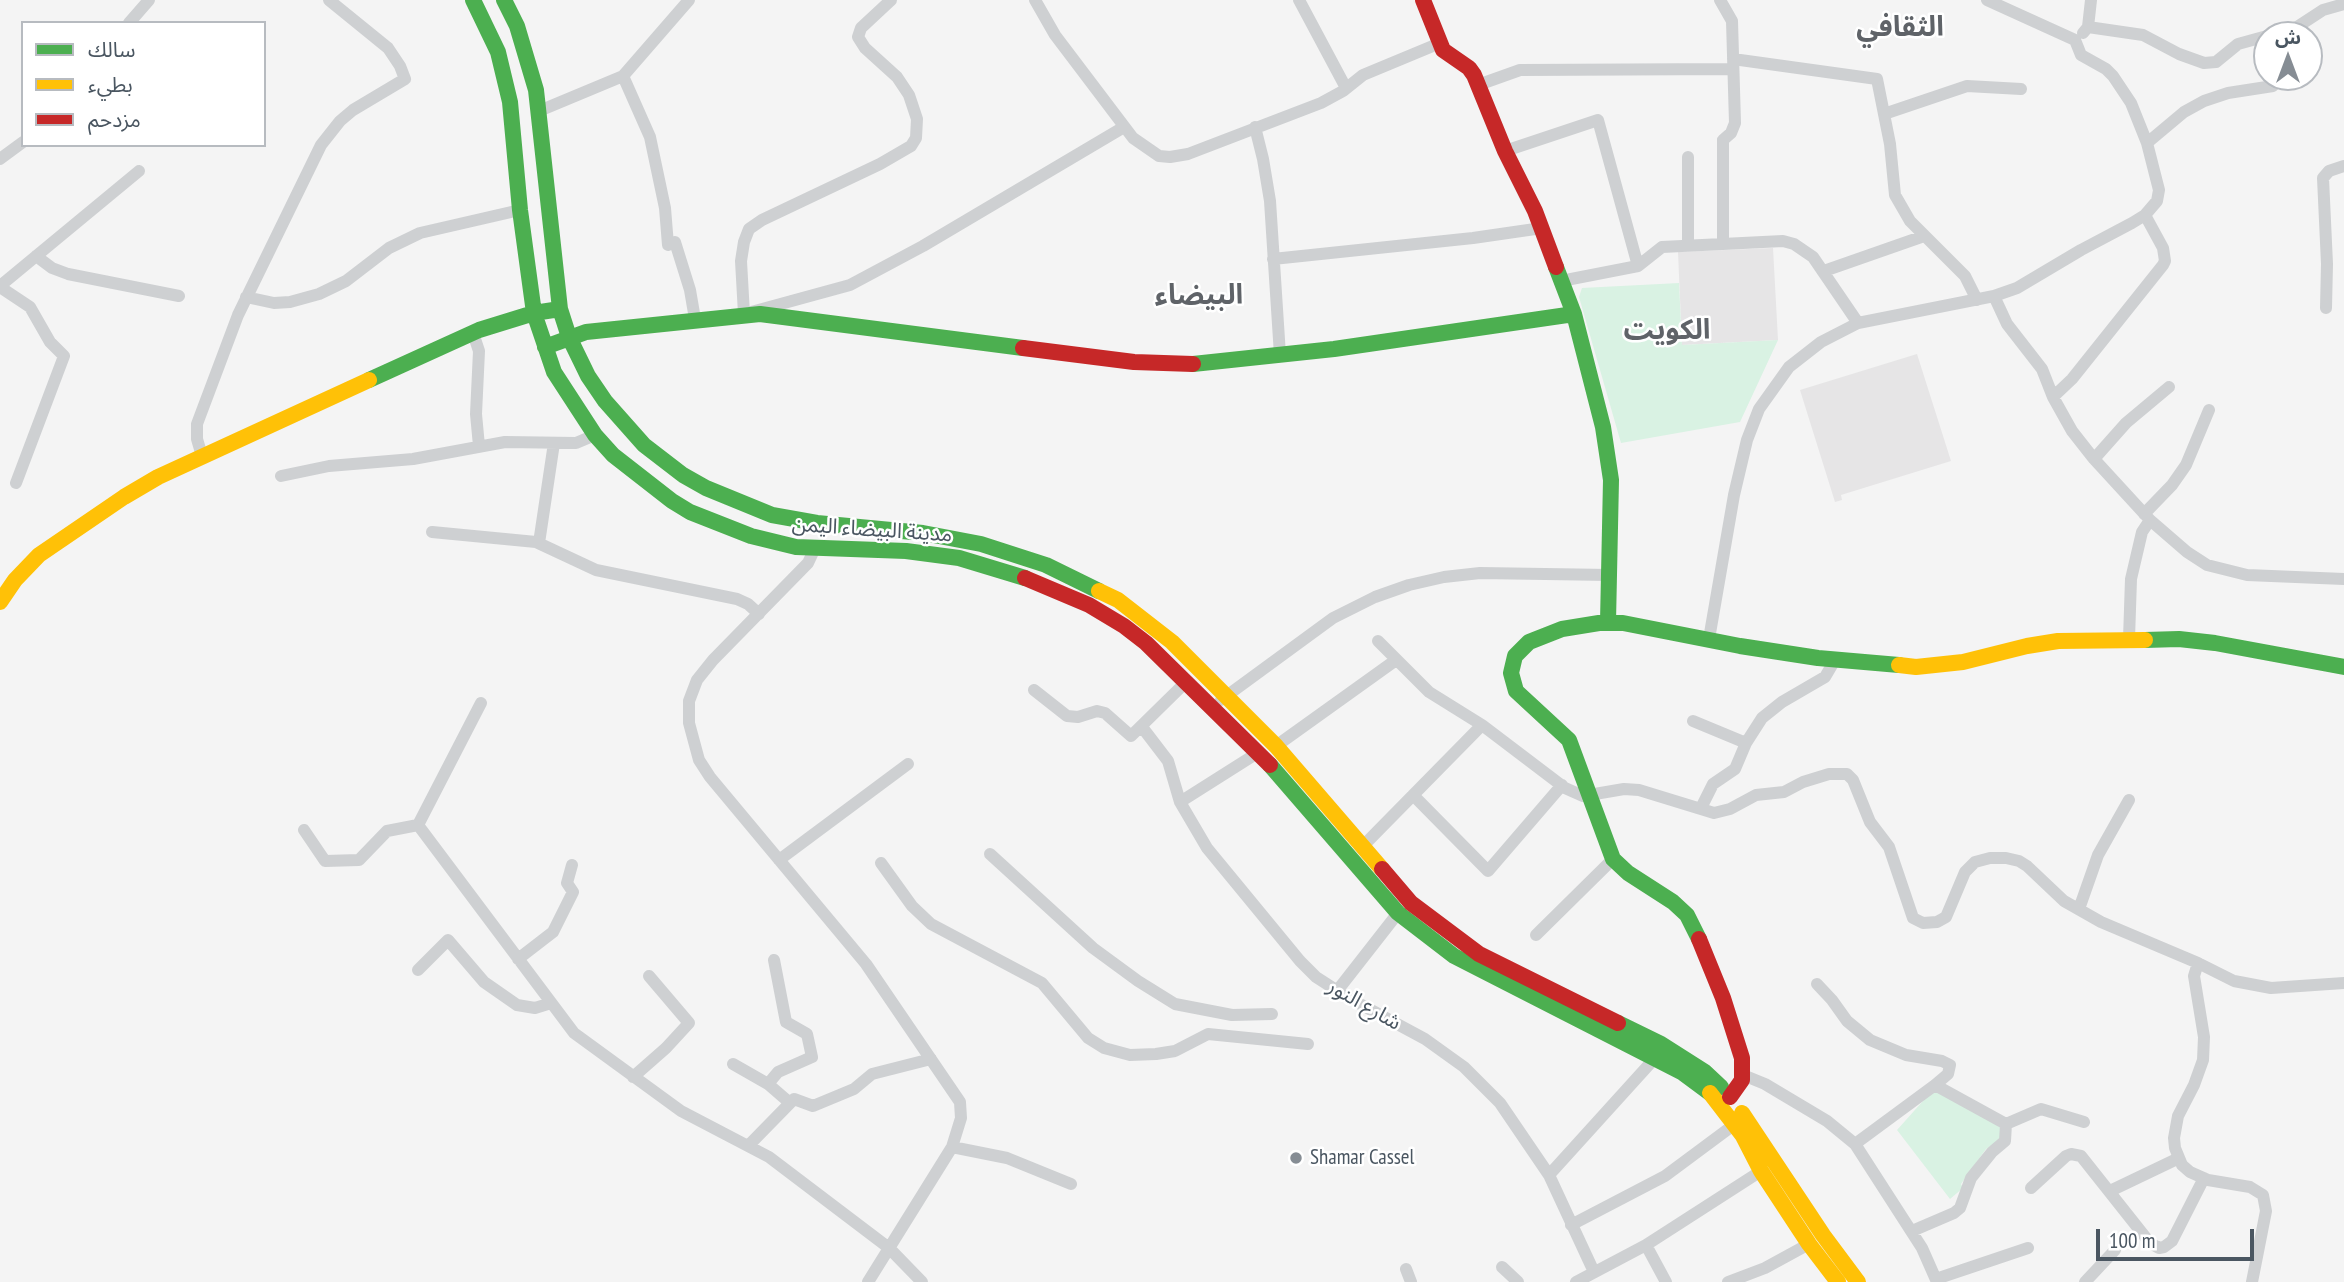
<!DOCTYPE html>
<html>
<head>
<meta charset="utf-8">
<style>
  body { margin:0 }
  #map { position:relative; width:2344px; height:1282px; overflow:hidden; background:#f4f4f4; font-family:"PT Sans Narrow","Noto Sans Arabic",sans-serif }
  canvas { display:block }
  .legend { position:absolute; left:21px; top:21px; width:245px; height:126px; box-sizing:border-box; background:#fff; border:2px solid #b7bbc0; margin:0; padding:9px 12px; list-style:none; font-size:21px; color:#4a5661 }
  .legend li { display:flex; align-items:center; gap:14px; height:35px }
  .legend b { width:35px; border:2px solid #b7bbc0 }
  .north { position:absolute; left:2253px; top:21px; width:70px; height:70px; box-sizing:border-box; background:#fff; border:2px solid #b7bbc0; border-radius:50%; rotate:0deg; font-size:19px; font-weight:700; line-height:28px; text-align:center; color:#4a5661 }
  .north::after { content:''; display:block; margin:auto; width:24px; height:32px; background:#868d94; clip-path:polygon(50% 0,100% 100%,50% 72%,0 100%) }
  .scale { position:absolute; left:2096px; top:1229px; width:158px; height:32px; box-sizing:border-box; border:4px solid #4a5661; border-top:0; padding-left:9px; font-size:21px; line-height:24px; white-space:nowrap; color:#4a5661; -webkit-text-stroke:5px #fff; paint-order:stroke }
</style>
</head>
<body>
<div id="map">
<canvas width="2344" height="1282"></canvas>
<ul class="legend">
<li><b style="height:9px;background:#4caf50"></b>سالك</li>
<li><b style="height:9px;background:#ffc107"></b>بطيء</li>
<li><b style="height:9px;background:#c62828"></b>مزدحم</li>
</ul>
<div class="north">ش</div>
<div class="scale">100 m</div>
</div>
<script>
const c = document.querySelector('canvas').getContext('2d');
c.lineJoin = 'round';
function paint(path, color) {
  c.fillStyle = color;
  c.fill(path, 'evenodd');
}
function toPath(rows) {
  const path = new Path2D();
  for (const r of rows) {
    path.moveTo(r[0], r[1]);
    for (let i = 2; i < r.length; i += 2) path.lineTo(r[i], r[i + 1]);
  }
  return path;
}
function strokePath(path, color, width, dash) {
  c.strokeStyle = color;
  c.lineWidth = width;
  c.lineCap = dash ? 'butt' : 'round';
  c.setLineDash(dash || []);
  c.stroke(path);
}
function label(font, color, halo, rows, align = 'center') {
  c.font = font + ' "PT Sans Narrow","Noto Sans Arabic",sans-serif';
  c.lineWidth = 5;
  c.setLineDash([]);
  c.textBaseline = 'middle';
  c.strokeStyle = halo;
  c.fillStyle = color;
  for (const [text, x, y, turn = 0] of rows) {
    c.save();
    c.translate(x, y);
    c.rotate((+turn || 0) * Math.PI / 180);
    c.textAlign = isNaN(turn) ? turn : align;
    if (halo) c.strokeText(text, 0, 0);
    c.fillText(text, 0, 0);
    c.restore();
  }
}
const education = toPath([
  [1773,248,1778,340,1682,345,1678,252],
  [1917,354,1951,461,1841,495,1842,500,1835,502,1800,390]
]);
const green = toPath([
  [1679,283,1682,345,1778,340,1740,422,1621,443,1579,297,1582,288],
  [1931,1092,1939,1092,2000,1127,2002,1139,1986,1149,1961,1184,1963,1188,1950,1199,1897,1130]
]);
const street = toPath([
  [891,0,861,28,858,37,865,48,897,77,909,95,917,119,916,138,911,146,880,164,762,220,749,229,744,242,741,261,744,314,850,285,923,246,1124,127],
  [1035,0,1055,35,1133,138,1159,156,1170,157,1188,154,1321,103,1343,91,1363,75,1440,43],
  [1299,0,1346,88],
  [1720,0,1732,21,1735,123,1731,133,1723,140,1723,243],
  [129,23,149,0],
  [2088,27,2143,35,2179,54,2204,63,2216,62,2238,44,2267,36],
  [2083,33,2088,27,2091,0],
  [2270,35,2297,27,2323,10,2344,4],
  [1733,59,1877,79,1890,144,1895,195,1910,221,1965,276,1977,300],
  [623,76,650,137,665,208,668,245,675,242,690,290,695,319],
  [1478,85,1520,70,1733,69],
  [539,111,623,76,689,0],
  [1884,114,1967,86,2021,89],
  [1255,127,1263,159,1270,201,1280,355],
  [2147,143,2184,112,2204,101,2228,93,2273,86],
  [1505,151,1598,120,1638,266],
  [1688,157,1688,245],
  [0,159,23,142],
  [36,256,52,268,68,274,179,296],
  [1273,259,1473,238,1542,228],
  [1824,271,1924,236],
  [1561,281,1638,266,1662,247,1783,241,1794,244,1813,257,1858,323],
  [0,286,139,171],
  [0,287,30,307,50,342,64,356,16,483],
  [1994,296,2007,324,2042,369,2053,397,2072,431,2094,459,2150,520,2187,552,2207,565,2247,575,2344,579],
  [246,297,274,303,290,302,319,294,346,281,389,248,420,233,520,210],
  [2326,308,2327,264,2323,178,2329,171,2344,166],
  [473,333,479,351,476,414,479,446],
  [2053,397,2072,379,2163,265,2165,261,2163,248,2145,215],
  [202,456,197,439,197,424,238,315,321,145,340,121,353,110,405,79,400,66,388,48,329,0],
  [2094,459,2126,423,2169,387],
  [281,476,329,466,413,459,505,442,576,443,595,435],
  [2144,514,2172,485,2186,465,2209,410],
  [432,532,536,542,596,570,737,599,748,604,759,614],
  [539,543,554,443],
  [815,548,808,563,713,660,697,680,689,701,689,723,699,760,710,777,866,964,960,1102,961,1118,952,1147,868,1282],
  [1709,639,1734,495,1747,440,1759,409,1789,367,1821,342,1858,323,1994,296,2017,288,2081,250,2132,223,2145,215,2157,201,2159,190,2147,143,2131,103,2113,76,2106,69,2081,55,2075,40,1987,0],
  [2129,639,2131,579,2142,532,2150,520],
  [1378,641,1429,692,1482,725,1565,788,1583,796,1624,789,1639,790,1714,813,1730,809,1756,795,1784,792,1803,782,1829,774,1847,774,1853,780,1870,822,1889,847,1913,918,1923,923,1937,922,1946,917,1965,872,1975,862,1990,858,2006,858,2019,861,2027,866,2064,901,2101,922,2198,963,2234,981,2271,988,2344,983],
  [1034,690,1067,716,1078,717,1097,711,1105,713,1131,736,1185,683],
  [1221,700,1333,618,1375,597,1409,585,1444,577,1480,573,1610,575],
  [1693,721,1746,743],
  [1142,727,1168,761,1180,802,1207,848,1300,961,1316,977,1347,997,1425,1039,1464,1067,1500,1103,1549,1175,1594,1272],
  [1276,746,1396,660],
  [1413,795,1488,871,1562,785],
  [1180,802,1259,752],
  [1701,808,1713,784,1735,769,1746,743,1762,718,1782,702,1825,677,1835,660],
  [418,825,574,1033,681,1111,769,1157,889,1248,922,1282],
  [304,830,325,861,359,860,387,831,418,825,481,703],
  [1363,846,1482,725],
  [990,854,1093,948,1138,981,1175,1004,1232,1015,1272,1014],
  [779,860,908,764],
  [881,863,912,906,931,924,1042,983,1088,1038,1104,1048,1130,1055,1156,1054,1175,1051,1208,1034,1308,1044],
  [2079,909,2098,855,2129,800],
  [1536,935,1613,859],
  [518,959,553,932,573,892,567,883,572,865],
  [774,960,786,1022,807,1034,812,1057,778,1072,768,1084,790,1103],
  [2198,963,2194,976,2204,1037,2203,1060,2194,1085,2178,1116,2174,1138,2175,1148,2182,1165,2190,1172,2208,1180,2250,1187,2263,1195,2266,1211,2252,1282],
  [418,970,448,940,484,982,517,1005,535,1008,551,1003],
  [1817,984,1832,1000,1847,1021,1870,1040,1906,1055,1942,1061,1950,1065,1948,1074,1935,1085,1855,1144],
  [1337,991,1398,913],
  [733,1064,768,1084],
  [1743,1075,1765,1084,1827,1121,1855,1144,1922,1248,1937,1282],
  [633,1077,666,1048,689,1023,649,976],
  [1935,1085,2006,1124,2041,1109,2084,1122],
  [749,1145,794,1099,813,1106,854,1089,872,1074,931,1059],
  [952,1147,1007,1158,1071,1184],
  [1549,1175,1655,1058],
  [2031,1188,2066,1156,2071,1154,2081,1156,2150,1243,2159,1248,2164,1247,2172,1241,2204,1178],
  [2110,1191,2179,1158],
  [1571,1225,1665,1176,1735,1124],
  [1912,1231,1954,1213,1960,1208,1971,1178,1992,1152,2005,1141,2006,1124],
  [1646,1245,1666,1282],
  [1502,1267,1518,1282],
  [1406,1269,1411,1282],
  [1936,1279,2028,1248],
  [1576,1282,1646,1245,1761,1171],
  [1728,1282,1765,1268,1809,1244],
  [2085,1282,2115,1250]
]);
const fast = toPath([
  [473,0,498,52,510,102,520,210,534,313,554,372,595,435,613,455,672,501,690,512,751,536,796,547,906,551,959,558,1025,578],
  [504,0,517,26,536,90,560,309,569,337,588,376,605,401,644,445,683,475,706,488,772,515,817,523,923,533,981,544,1046,565,1099,591],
  [1556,267,1574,314,1603,427,1611,480,1608,622],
  [545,347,586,332,760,314,1023,348],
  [1193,364,1334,349,1574,314],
  [369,380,479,330,534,313,560,309],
  [2145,640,2179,639,2215,643,2344,667],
  [1270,765,1398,913,1454,956,1683,1073,1710,1093],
  [1699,939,1687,915,1673,902,1628,873,1613,859,1569,740,1516,691,1511,673,1515,656,1529,642,1562,629,1599,623,1623,623,1740,646,1818,658,1899,665],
  [1618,1023,1661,1044,1705,1072,1721,1087]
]);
const slow = toPath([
  [1099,591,1118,600,1172,642,1276,746,1382,869],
  [0,602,15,580,39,555,124,497,158,477,369,380],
  [1899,665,1916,667,1963,662,2027,646,2058,641,2145,640],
  [1710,1093,1743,1136,1761,1171,1809,1244,1838,1282],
  [1742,1113,1823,1235,1858,1282]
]);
const jam = toPath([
  [1423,0,1443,50,1469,68,1474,75,1505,151,1535,211,1556,267],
  [1023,348,1134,362,1193,364],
  [1025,578,1089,605,1124,626,1146,643,1270,765],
  [1382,869,1411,903,1479,954,1618,1023],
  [1699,939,1723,998,1742,1058,1742,1080,1730,1097]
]);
const markers = [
  [1296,1158,7,"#868d94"]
];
const streetNames = [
  ["مدينة البيضاء اليمن",872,530,4],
  ["شارع النور",1364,1005,30]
];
const poiNames = [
  ["Shamar Cassel",1310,1158]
];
const districtNames = [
  ["الثقافي",1900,28],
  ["البيضاء",1199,296],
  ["الكويت",1667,331]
];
paint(education, '#e6e5e6');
paint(green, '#d9f2e3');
strokePath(street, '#ced0d2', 12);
strokePath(fast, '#4caf50', 16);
strokePath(slow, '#ffc107', 16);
strokePath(jam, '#c62828', 16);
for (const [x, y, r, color] of markers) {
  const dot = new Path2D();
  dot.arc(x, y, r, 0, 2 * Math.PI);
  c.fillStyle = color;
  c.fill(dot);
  strokePath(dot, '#fff', 2.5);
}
label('21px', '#4a5661', '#fff', streetNames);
label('21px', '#4a5661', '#fff', poiNames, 'left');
label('bold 28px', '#5f6368', '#fff', districtNames);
</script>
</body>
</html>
